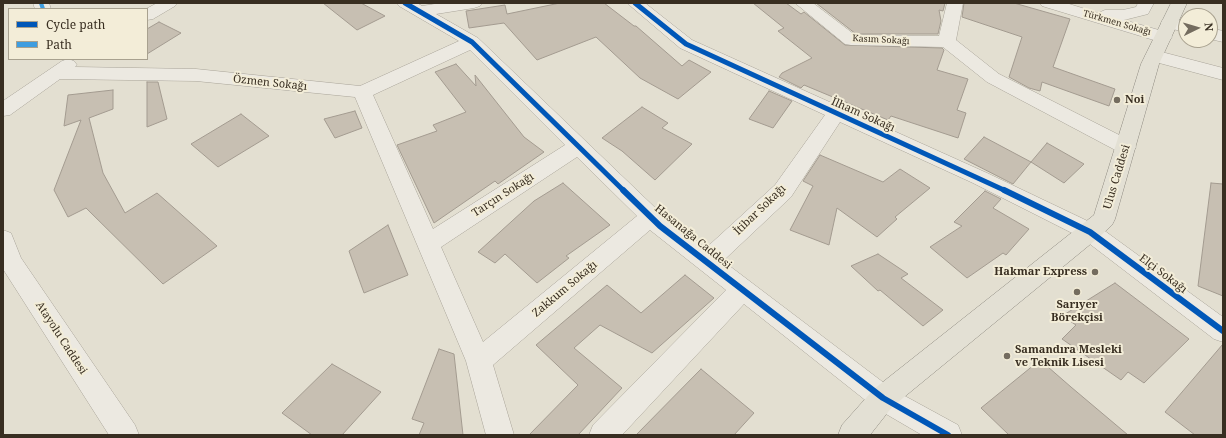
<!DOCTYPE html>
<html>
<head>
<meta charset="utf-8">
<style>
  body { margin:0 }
  #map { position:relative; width:1226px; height:438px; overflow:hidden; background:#e3dfd1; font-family:"Noto Serif",serif }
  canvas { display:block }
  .frame { position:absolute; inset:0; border:4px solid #382e21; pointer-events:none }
  .legend { position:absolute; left:8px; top:8px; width:140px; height:52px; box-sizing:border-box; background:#f3edd8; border:1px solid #a8a18f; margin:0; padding:5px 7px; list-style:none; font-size:12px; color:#382e21 }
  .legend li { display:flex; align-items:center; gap:8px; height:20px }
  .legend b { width:20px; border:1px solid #a8a18f }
  .north { position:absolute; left:1178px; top:8px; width:40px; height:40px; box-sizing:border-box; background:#f3edd8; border:1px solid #a8a18f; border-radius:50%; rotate:85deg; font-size:11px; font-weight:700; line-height:16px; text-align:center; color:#382e21 }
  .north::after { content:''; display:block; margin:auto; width:14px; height:18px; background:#746c5f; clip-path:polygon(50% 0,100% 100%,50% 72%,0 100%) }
</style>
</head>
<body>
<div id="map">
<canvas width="1226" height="438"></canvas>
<div class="frame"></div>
<ul class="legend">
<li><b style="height:5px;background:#0057b8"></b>Cycle path</li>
<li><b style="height:5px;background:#3e9de0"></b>Path</li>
</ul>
<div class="north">N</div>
</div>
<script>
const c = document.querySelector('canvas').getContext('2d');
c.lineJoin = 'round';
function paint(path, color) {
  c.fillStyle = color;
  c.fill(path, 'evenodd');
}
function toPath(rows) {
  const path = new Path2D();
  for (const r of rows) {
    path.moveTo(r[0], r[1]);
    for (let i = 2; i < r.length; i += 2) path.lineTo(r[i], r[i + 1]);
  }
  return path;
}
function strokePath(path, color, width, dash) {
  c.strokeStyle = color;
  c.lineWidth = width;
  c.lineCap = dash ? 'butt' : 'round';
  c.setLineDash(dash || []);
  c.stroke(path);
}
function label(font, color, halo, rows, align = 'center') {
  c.font = font + ' "Noto Serif",serif';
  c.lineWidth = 4;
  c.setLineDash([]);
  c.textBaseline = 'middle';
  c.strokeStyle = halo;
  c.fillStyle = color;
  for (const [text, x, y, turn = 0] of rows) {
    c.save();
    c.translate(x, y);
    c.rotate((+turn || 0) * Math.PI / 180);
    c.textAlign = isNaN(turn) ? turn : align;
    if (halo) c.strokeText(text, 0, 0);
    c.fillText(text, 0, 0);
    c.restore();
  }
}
const building = toPath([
  [323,3,361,3,385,16,357,30,323,3],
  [560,3,604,3,634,26,636,26,682,66,689,60,711,72,678,99,640,78,596,37,537,60,504,23,469,28,466,11,505,5,507,14,560,3],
  [753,3,786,3,801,14,804,12,845,45,942,48,944,50,937,70,968,79,957,110,966,113,958,138,891,116,888,120,804,85,801,88,779,77,782,73,812,58,778,31,784,28,753,3],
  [816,3,945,3,943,11,939,10,941,21,938,34,856,34,816,3],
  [964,3,1014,3,1070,19,1053,67,1115,89,1109,106,1042,82,1040,91,1029,88,1009,77,1022,37,962,17,964,3],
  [159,22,181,33,147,54,147,29,159,22],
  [456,64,476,86,475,75,524,137,544,152,498,184,495,181,434,223,397,145,437,131,433,125,466,112,435,72,456,64],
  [147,82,158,82,167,119,147,127,147,82],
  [113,90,113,109,89,118,103,173,125,213,157,193,217,246,163,284,86,208,68,217,54,190,81,120,64,126,68,95,113,90],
  [769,91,792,101,773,128,749,119,769,91],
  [642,107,668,123,662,128,692,144,655,180,622,151,602,138,642,107],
  [355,111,362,128,335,138,324,119,355,111],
  [241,114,269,136,218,167,191,144,241,114],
  [984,137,1031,162,1013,184,964,159,984,137],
  [1047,143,1084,164,1064,183,1031,162,1047,143],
  [820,155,883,182,900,169,930,188,895,217,897,219,877,237,837,208,829,245,790,230,813,186,803,181,820,155],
  [563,183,610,225,566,256,569,258,537,283,505,254,495,263,478,252,534,201,563,183],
  [1211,183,1223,184,1223,296,1198,286,1211,183],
  [985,191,1001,199,993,208,1029,229,1006,255,1003,253,967,278,930,247,962,226,954,222,985,191],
  [388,225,408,275,364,293,349,251,388,225],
  [878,254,908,274,901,278,943,310,923,326,880,290,878,291,851,266,878,254],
  [685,275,714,298,652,353,600,325,574,348,622,388,578,435,529,435,578,385,536,345,607,285,641,313,685,275],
  [1115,283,1189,339,1144,383,1128,372,1121,380,1062,339,1076,325,1062,316,1115,283],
  [1223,344,1223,435,1195,435,1165,412,1223,344],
  [439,349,454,354,463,435,419,435,424,423,412,419,439,349],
  [1040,360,1071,387,1128,435,1009,435,981,408,1040,360],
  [332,364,381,392,342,435,312,435,282,413,332,364],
  [701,369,754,413,734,435,636,435,701,369]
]);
const minor = toPath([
  [33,3,49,3,51,9,35,9,33,3],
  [157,3,177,3,175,6,153,19,147,20,147,9,146,9,157,3],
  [397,3,417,3,422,6,441,3,482,3,480,6,474,8,436,14,478,38,668,220,706,248,775,185,825,115,680,48,627,3,645,3,692,40,987,173,1098,226,1223,317,1223,342,1214,339,1082,238,973,183,840,122,791,197,723,261,892,389,958,425,962,435,922,435,874,407,744,304,622,435,589,435,593,425,726,290,650,230,493,365,514,435,486,435,466,361,355,97,196,81,60,79,10,115,3,116,3,101,62,61,68,59,74,61,77,65,75,67,196,69,360,86,459,41,399,6,397,3],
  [470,50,565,145,433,229,373,95,470,50],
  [577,157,637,216,483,342,441,247,577,157],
  [795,3,813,3,855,35,939,36,947,3,963,3,956,40,999,74,1133,142,1136,147,1133,152,1126,154,1119,152,987,82,943,47,851,45,845,44,795,3],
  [1040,3,1066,3,1098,13,1105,10,1123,10,1136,7,1138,3,1154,3,1148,14,1124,20,1169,33,1172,37,1169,41,1163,42,1157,41,1042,6,1040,3],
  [1169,18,1186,22,1186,32,1163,27,1161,23,1163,19,1169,18],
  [1210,28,1223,31,1223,42,1210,39,1210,28],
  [1154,50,1223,68,1223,80,1148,60,1145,56,1148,52,1154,50],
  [3,230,11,233,21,258,135,425,139,435,109,435,3,269,3,230]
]);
const major = toPath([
  [1171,3,1187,3,1159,64,1115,219,1112,225,1098,238,892,407,870,435,838,435,842,425,874,389,1094,215,1141,64,1171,3]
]);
const quiet = toPath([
  [41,3,43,9]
]);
const cyclewayFar1 = toPath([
  [405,3,472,42,624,191],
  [635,3,686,44,1006,191]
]);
const cycleway = toPath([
  [623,190,660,226,883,398,948,435],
  [1004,190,1090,232,1223,331]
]);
const markers = [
  [1117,100,4,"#746c5f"],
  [1095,272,4,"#746c5f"],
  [1077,292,4,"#746c5f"],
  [1007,356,4,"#746c5f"]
];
const farStreetnames = [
  ["Türkmen Sokağı",1117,23,16],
  ["Kasım Sokağı",881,40,3]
];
const streetNames = [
  ["Özmen Sokağı",270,83,6],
  ["İlham Sokağı",863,115,24],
  ["Ulus Caddesi",1117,177,-73],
  ["Tarçın Sokağı",503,195,-33],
  ["İtibar Sokağı",760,210,-44],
  ["Hasanağa Caddesi",693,237,39],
  ["Elçi Sokağı",1163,274,37],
  ["Zakkum Sokağı",565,289,-40],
  ["Atayolu Caddesi",61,338,57]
];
const poiNames = [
  ["Noi",1125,100],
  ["Hakmar Express",1087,272,"right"],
  ["Sarıyer",1077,305,"center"],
  ["Börekçisi",1077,318,"center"],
  ["Samandıra Mesleki",1015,350],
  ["ve Teknik Lisesi",1015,363]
];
paint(building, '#c7bfb2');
strokePath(building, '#a39b90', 1);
strokePath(minor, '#a9a499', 1);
strokePath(major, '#8e8a80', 1);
paint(minor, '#ece9e1');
paint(major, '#e3e0d4');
strokePath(quiet, '#3e9de0', 4, [8, 4]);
strokePath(cyclewayFar1, '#0057b8', 5);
strokePath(cycleway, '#0057b8', 6);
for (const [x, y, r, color] of markers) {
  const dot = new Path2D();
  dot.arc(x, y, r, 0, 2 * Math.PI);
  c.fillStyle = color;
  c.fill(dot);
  strokePath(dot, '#f3edd8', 1.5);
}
label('9px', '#382e21', '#f3edd8', farStreetnames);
label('11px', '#382e21', '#f3edd8', streetNames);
label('bold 11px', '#382e21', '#f3edd8', poiNames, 'left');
</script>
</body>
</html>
